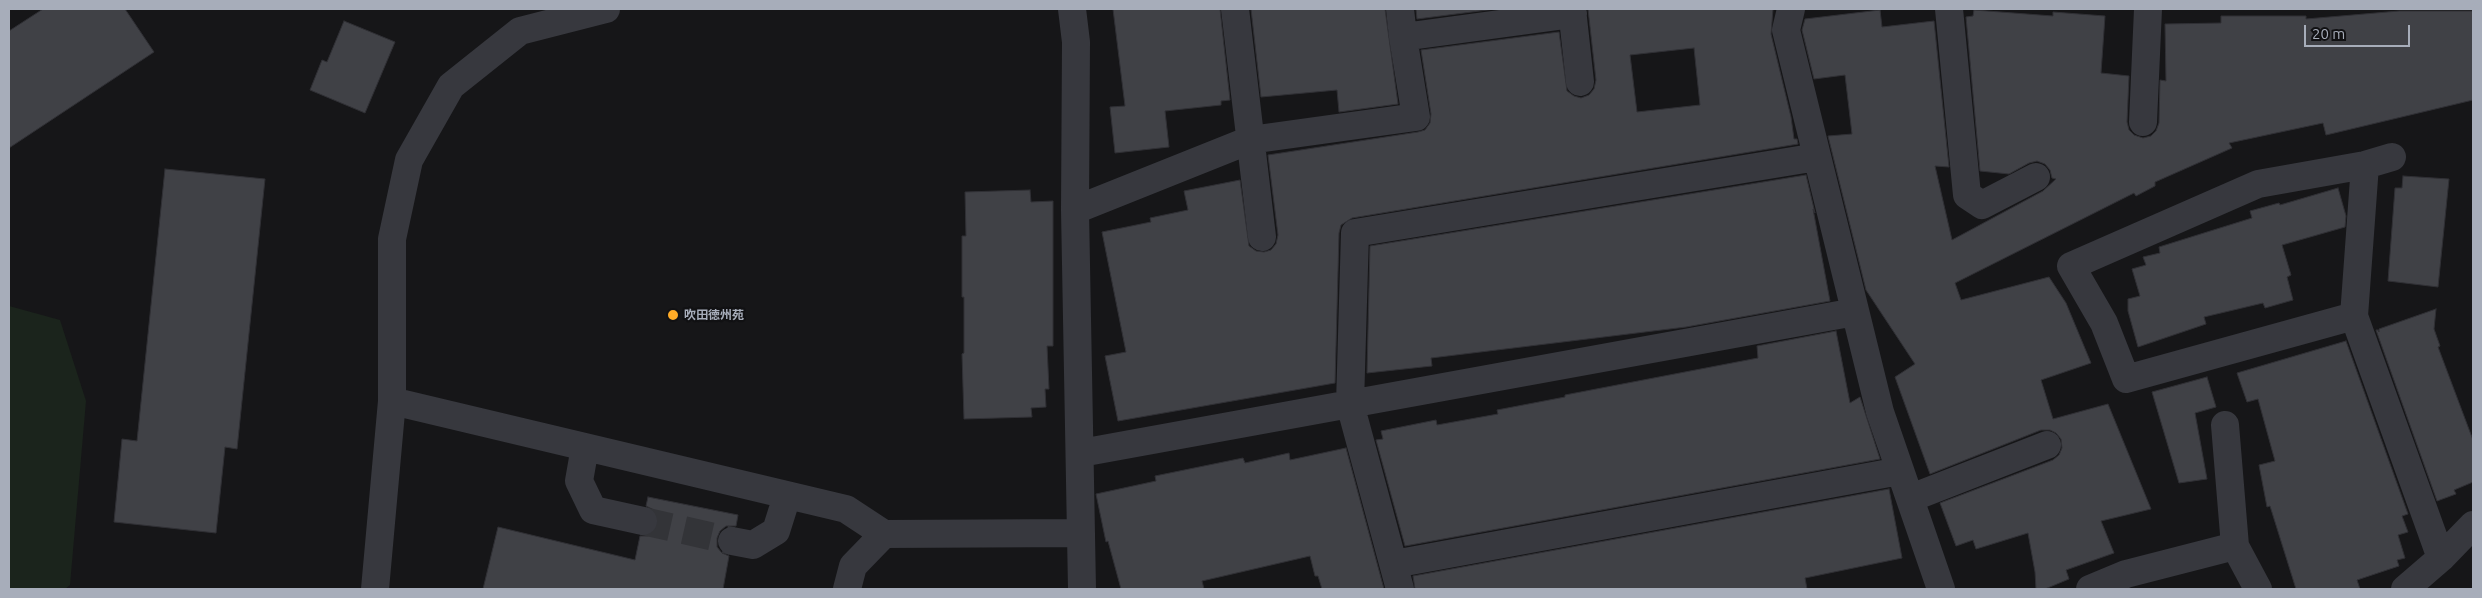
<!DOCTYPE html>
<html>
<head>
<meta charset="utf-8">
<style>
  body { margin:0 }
  #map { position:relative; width:2482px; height:598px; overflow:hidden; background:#161618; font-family:Ubuntu,sans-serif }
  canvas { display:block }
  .frame { position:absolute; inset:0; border:10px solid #a7adba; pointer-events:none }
  .scale { position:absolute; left:2304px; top:25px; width:106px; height:22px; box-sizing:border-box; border:2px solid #a7adba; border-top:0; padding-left:6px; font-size:15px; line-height:18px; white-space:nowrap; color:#a7adba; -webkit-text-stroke:4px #111113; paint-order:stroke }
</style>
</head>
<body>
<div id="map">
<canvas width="2482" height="598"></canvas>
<div class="frame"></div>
<div class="scale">20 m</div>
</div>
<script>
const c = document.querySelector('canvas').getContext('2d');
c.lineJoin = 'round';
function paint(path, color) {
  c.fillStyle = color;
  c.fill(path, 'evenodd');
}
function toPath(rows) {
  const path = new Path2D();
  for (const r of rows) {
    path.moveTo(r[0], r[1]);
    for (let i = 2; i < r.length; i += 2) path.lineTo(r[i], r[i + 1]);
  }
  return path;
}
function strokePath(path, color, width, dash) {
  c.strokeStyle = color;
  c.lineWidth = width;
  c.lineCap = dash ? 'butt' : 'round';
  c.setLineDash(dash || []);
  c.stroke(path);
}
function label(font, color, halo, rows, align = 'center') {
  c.font = font + ' Ubuntu,"Noto Sans JP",sans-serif';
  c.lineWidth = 4.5;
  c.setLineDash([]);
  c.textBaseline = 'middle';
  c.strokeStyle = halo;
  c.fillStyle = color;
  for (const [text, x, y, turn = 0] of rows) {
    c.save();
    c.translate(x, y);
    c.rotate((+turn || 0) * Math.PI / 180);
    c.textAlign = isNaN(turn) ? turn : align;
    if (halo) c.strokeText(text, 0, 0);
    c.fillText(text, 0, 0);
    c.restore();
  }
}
const green = toPath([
  [9,306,60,320,86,401,70,585,65,589,9,589]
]);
const building = toPath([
  [43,9,125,9,154,52,9,148,9,31,43,9],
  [1113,9,1220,9,1230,100,1221,101,1221,105,1165,111,1169,147,1115,153,1110,107,1125,106,1113,9],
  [1251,9,1385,9,1398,104,1339,112,1337,90,1261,97,1251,9],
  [1416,9,1495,9,1417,19,1416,9],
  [1588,9,1773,9,1771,34,1791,117,1794,139,1797,139,1798,144,1352,218,1341,225,1339,233,1335,383,1118,421,1105,356,1126,352,1102,232,1151,222,1150,218,1188,210,1184,191,1240,180,1249,246,1256,251,1264,252,1271,250,1276,244,1278,235,1268,155,1418,132,1425,130,1430,123,1431,114,1421,50,1559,32,1567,91,1574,96,1581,98,1589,95,1594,89,1596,80,1588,9],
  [1694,48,1700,105,1637,112,1630,55,1694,48],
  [1880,10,1882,27,1934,21,1949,167,1935,166,1952,240,2043,191,2056,179,2052,178,2050,170,2045,164,2037,161,2029,163,2009,174,1980,171,1966,17,1973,16,1974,10,2053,16,2053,12,2105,16,2101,73,2129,76,2127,122,2129,130,2134,135,2143,138,2151,136,2156,131,2159,123,2160,80,2166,81,2165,24,2221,23,2221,16,2306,16,2306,19,2399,11,2473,11,2473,100,2326,135,2323,123,2229,143,2232,148,2155,182,2155,186,2136,196,2134,193,1955,283,1961,300,2049,277,2066,303,2091,363,2041,380,2053,419,2108,404,2151,509,2101,521,2114,553,2066,570,2069,579,2045,589,2036,589,2035,572,2028,533,1976,549,1973,540,1956,546,1940,503,2053,460,2059,455,2062,448,2061,439,2056,433,2050,430,2041,430,1930,474,1895,377,1915,364,1866,290,1828,136,1852,134,1845,75,1814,79,1802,30,1805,19,1880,10],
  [344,21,395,42,365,113,310,90,322,60,327,62,344,21],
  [165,169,265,179,237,449,225,447,216,533,114,522,122,439,137,441,165,169],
  [1806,175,1815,213,1813,209,1830,301,1686,327,1431,358,1432,366,1367,373,1370,246,1806,175],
  [2403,176,2449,179,2438,287,2388,281,2395,188,2402,188,2403,176],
  [2338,188,2346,216,2345,227,2282,245,2291,275,2287,277,2293,300,2265,308,2263,303,2204,317,2206,324,2138,347,2128,311,2128,299,2140,296,2132,269,2146,265,2143,257,2160,253,2159,247,2252,218,2250,211,2279,203,2280,205,2338,188],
  [1030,190,1031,202,1053,201,1053,346,1047,346,1049,389,1045,389,1046,407,1031,408,1032,417,964,419,962,354,964,353,964,297,962,297,962,236,966,236,965,192,1030,190],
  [2436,309,2434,329,2440,346,2438,347,2473,440,2473,482,2454,490,2456,494,2437,501,2376,330,2378,330,2379,332,2379,329,2436,309],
  [1836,331,1850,403,1860,397,1880,459,1405,546,1376,440,1383,439,1381,431,1436,420,1437,425,1498,414,1497,410,1565,397,1565,395,1758,358,1757,346,1836,331],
  [2346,341,2408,514,2402,516,2408,532,2398,535,2405,558,2397,560,2399,566,2357,580,2360,589,2296,589,2270,506,2267,507,2259,465,2275,461,2258,399,2247,402,2237,373,2346,341],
  [2207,377,2216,407,2195,413,2207,479,2179,483,2152,392,2207,377],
  [1346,448,1384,589,1322,589,1318,576,1315,576,1310,556,1202,581,1204,589,1121,589,1108,541,1106,542,1096,494,1156,481,1155,476,1243,458,1245,463,1289,453,1290,460,1346,448],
  [1889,489,1902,558,1805,578,1807,589,1415,589,1413,576,1889,489],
  [648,497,738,515,736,526,726,526,720,531,717,538,717,547,722,553,729,556,723,589,483,589,498,527,635,560,640,536,648,536,654,532,658,524,658,516,654,510,646,506,648,497]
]);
const minorTunnel = toPath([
  [643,521,732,541]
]);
const minor = toPath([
  [1072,9,1076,42,1075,210,1082,589],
  [1235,9,1262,237],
  [1400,9,1403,37],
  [1572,9,1580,82],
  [1791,9,1786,30,1880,412,1941,589],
  [1949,9,1967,195,1982,205,2036,177],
  [2143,122,2148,9],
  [2365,165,2354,316,2441,558],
  [1075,210,1250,140,1416,117,1403,37,1573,14],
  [2354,316,2126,379,2104,323,2071,266,2258,184,2365,165,2392,157],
  [392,401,846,509,884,534,1081,533],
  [2225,425,2235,546],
  [585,447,579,481,593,510,643,521],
  [1081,453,1855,312],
  [1911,498,2047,445],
  [732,541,753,545,776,531,787,496],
  [1394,564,1900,471],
  [375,589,392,401,392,239,409,160,451,86,520,31,606,9],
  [847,589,853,566,884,534],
  [1400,589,1350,404,1355,233,1817,157],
  [2090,589,2126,574,2235,546,2258,589],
  [2405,589,2441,558,2473,525]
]);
const markers = [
  [673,315,6,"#ffab27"]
];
const poiNames = [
  ["吹田徳州苑",684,315]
];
paint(green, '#1b241c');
paint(building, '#404146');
strokePath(building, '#303035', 1);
strokePath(minorTunnel, '#333438', 28, [28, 14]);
strokePath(minor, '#37383e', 28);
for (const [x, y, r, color] of markers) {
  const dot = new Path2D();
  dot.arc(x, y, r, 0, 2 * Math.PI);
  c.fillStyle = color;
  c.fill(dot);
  strokePath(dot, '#111113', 2);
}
label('bold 12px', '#a7adba', '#111113', poiNames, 'left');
</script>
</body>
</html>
